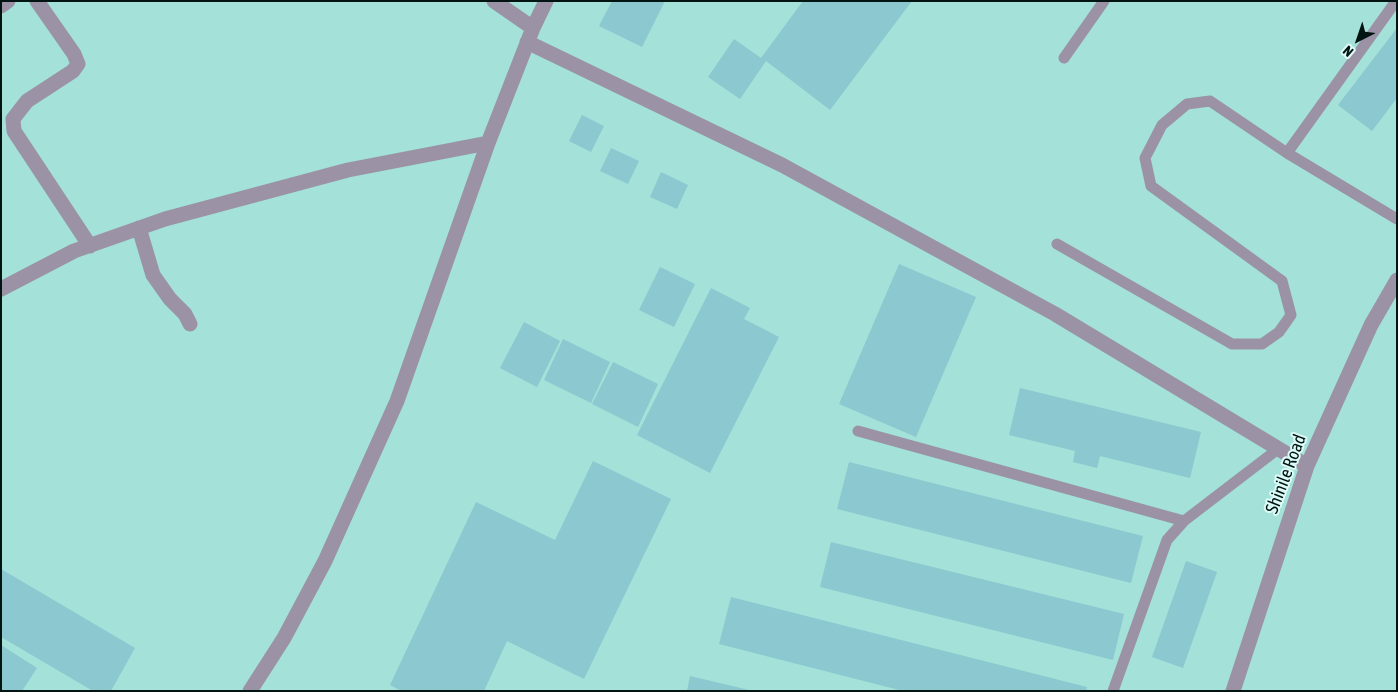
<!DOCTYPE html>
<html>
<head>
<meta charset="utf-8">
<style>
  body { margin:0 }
  #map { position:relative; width:1398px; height:692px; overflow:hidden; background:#a3e1d9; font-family:"Asap Condensed",sans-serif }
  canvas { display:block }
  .frame { position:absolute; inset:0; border:2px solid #001512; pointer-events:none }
  .north { position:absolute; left:1333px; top:15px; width:50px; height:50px; -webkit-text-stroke:4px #ddfbf7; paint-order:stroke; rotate:221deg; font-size:14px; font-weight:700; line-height:20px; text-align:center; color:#001512 }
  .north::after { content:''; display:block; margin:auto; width:18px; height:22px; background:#001512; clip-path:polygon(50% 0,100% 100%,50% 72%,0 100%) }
</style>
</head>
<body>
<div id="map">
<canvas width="1398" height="692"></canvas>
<div class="frame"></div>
<div class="north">N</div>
</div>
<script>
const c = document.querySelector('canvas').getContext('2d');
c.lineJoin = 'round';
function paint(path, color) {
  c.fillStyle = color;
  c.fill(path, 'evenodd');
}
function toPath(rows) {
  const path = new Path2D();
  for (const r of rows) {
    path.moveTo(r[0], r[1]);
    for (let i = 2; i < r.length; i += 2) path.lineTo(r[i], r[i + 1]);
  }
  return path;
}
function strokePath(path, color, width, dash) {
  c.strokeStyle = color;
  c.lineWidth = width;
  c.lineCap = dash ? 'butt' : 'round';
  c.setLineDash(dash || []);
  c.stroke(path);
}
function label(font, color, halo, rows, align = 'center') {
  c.font = font + ' "Asap Condensed",sans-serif';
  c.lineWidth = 4;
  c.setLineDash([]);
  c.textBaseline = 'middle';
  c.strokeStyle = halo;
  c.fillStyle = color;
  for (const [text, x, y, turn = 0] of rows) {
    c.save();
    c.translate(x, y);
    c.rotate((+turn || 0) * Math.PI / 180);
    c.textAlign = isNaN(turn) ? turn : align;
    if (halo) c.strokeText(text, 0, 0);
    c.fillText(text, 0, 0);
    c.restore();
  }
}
const building = toPath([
  [612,1,665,1,642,47,599,26],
  [803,1,912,1,830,110,766,61,740,99,708,77,734,39,761,58],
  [1397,28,1397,98,1372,131,1338,105],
  [582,115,604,126,591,152,569,141],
  [611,148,639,161,628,184,600,171],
  [661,172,688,185,677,209,650,197],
  [899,264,976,297,916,437,839,404],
  [660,267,695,284,674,327,639,310],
  [711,288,750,308,744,319,779,337,710,473,637,435],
  [524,322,560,341,537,387,500,368],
  [563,339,610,362,591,403,544,380],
  [613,362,658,384,638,427,592,404],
  [1020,388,1201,432,1190,478,1100,456,1097,468,1073,462,1075,451,1009,435],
  [593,461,671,499,584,679,507,641,484,691,401,691,390,685,476,502,555,540],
  [849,462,1143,536,1131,583,837,509],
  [831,542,1124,614,1113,660,820,587],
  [1186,561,1217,572,1183,668,1152,657],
  [1,569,135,648,111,691,93,691,1,637],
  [731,597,1087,687,1086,691,903,691,719,644],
  [1,645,37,668,22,691,1,691],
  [690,676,749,690,749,691,687,691]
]);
const lane = toPath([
  [1064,58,1104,1],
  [1287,153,1396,1],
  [1057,244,1232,344,1262,344,1279,332,1291,315,1282,281,1151,186,1145,158,1162,125,1187,104,1210,101,1287,153,1397,219],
  [858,431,1184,521],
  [1113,691,1167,540,1184,521,1278,449]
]);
const street = toPath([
  [37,1,74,54,78,64,73,71,27,101,13,119,14,131,90,246],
  [494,1,533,28],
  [1,6,8,1],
  [527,42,782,165,1055,314,1307,466],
  [139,228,153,275,170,299,185,314,190,324],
  [1,289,74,251,165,219,348,170,488,143],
  [250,691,284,638,325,561,397,401,488,143,533,28,546,1],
  [1233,691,1307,466,1371,325,1397,280]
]);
const streetNames = [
  ["Shinile Road",1286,474,-69]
];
paint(building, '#8bc8d0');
strokePath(lane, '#9b93a5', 11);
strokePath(street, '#9b93a5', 15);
label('18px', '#001512', '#ddfbf7', streetNames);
</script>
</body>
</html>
